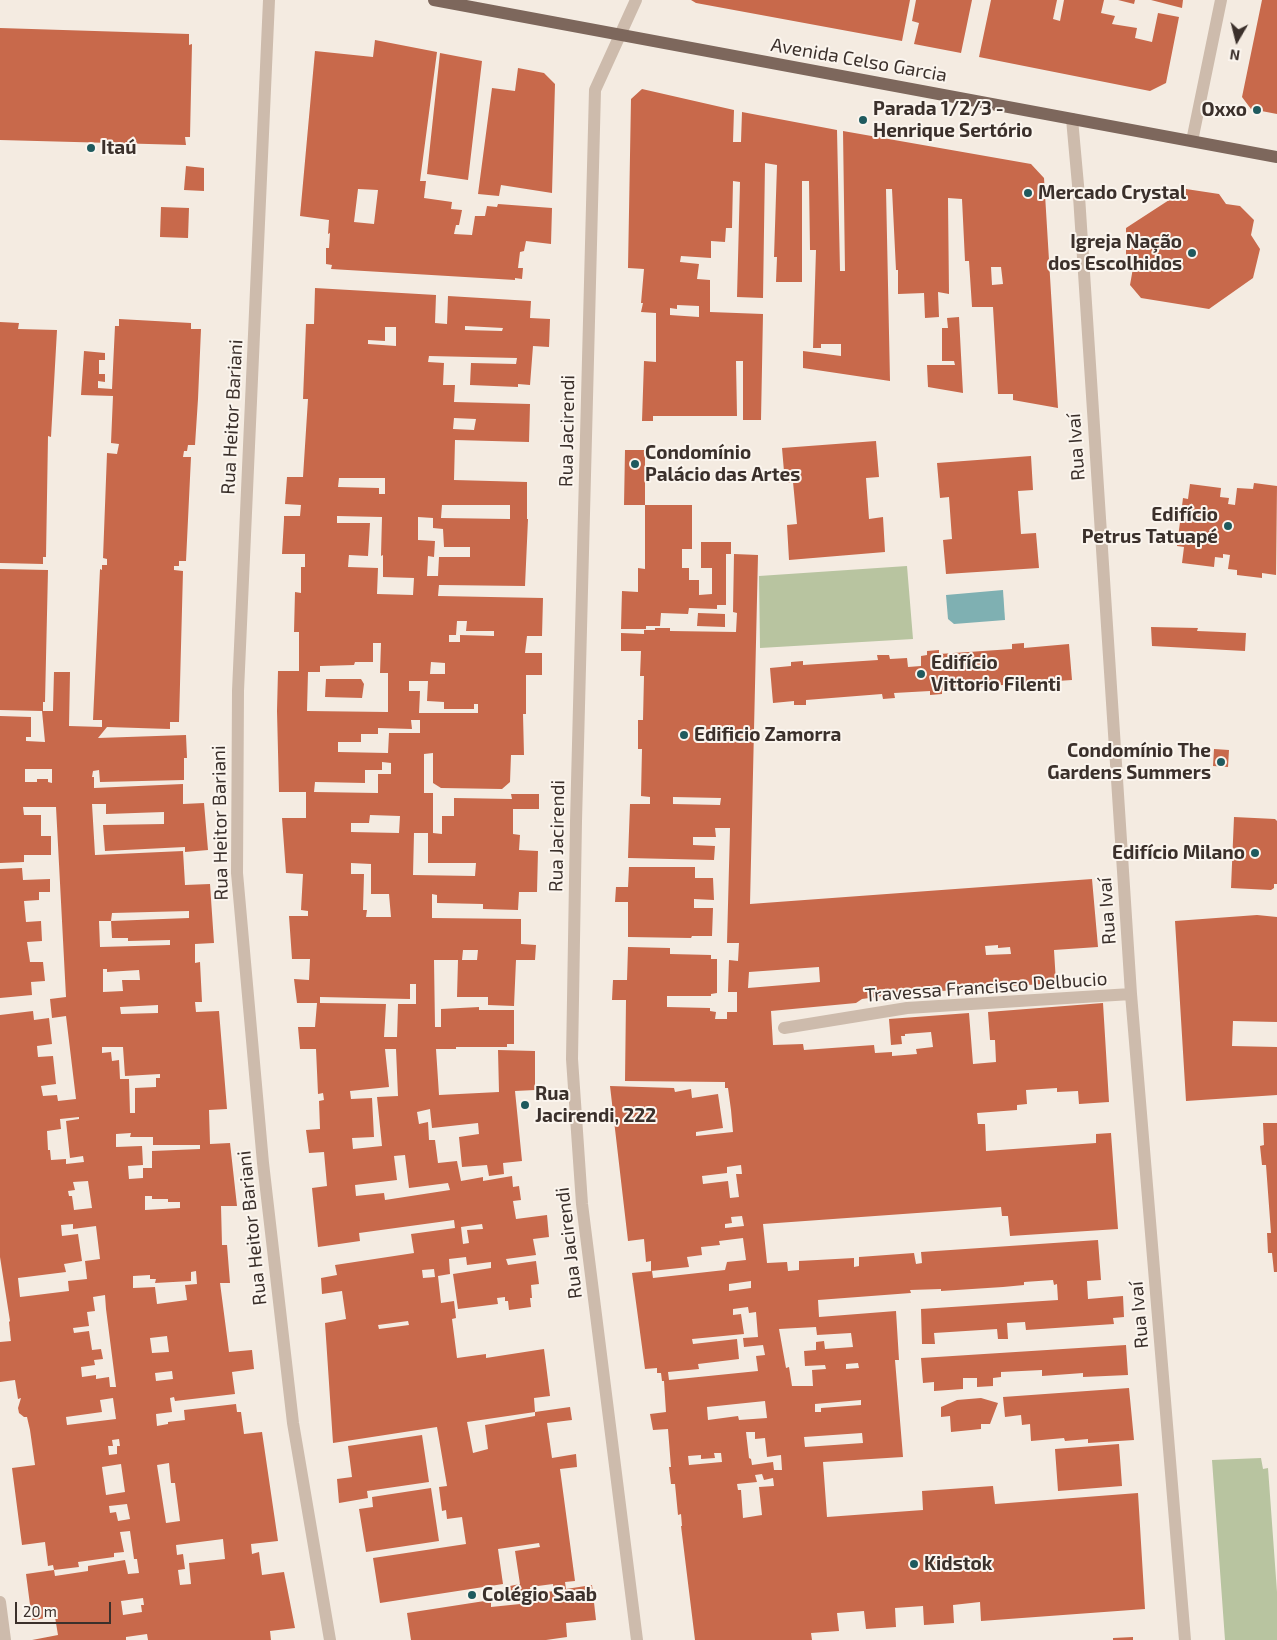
<!DOCTYPE html>
<html>
<head>
<meta charset="utf-8">
<style>
  body { margin:0 }
  #map { position:relative; width:1277px; height:1640px; overflow:hidden; background:#f4ebe1; font-family:"Exo 2",sans-serif }
  canvas { display:block }
  .north { position:absolute; left:1212px; top:15px; width:50px; height:50px; -webkit-text-stroke:4px #fbf5ee; paint-order:stroke; rotate:188deg; font-size:14px; font-weight:700; line-height:20px; text-align:center; color:#3b302b }
  .north::after { content:''; display:block; margin:auto; width:18px; height:22px; background:#3b302b; clip-path:polygon(50% 0,100% 100%,50% 72%,0 100%) }
  .scale { position:absolute; left:15px; top:1602px; width:96px; height:22px; box-sizing:border-box; border:2px solid #3b302b; border-top:0; padding-left:6px; font-size:15px; line-height:18px; white-space:nowrap; color:#3b302b; -webkit-text-stroke:4px #fbf5ee; paint-order:stroke }
</style>
</head>
<body>
<div id="map">
<canvas width="1277" height="1640"></canvas>
<div class="north">N</div>
<div class="scale">20 m</div>
</div>
<script>
const c = document.querySelector('canvas').getContext('2d');
c.lineJoin = 'round';
function paint(path, color) {
  c.fillStyle = color;
  c.fill(path, 'evenodd');
}
function toPath(rows) {
  const path = new Path2D();
  for (const r of rows) {
    path.moveTo(r[0], r[1]);
    for (let i = 2; i < r.length; i += 2) path.lineTo(r[i], r[i + 1]);
  }
  return path;
}
function strokePath(path, color, width, dash) {
  c.strokeStyle = color;
  c.lineWidth = width;
  c.lineCap = dash ? 'butt' : 'round';
  c.setLineDash(dash || []);
  c.stroke(path);
}
function label(font, color, halo, rows, align = 'center') {
  c.font = font + ' "Exo 2",sans-serif';
  c.lineWidth = 4;
  c.setLineDash([]);
  c.textBaseline = 'middle';
  c.strokeStyle = halo;
  c.fillStyle = color;
  for (const [text, x, y, turn = 0] of rows) {
    c.save();
    c.translate(x, y);
    c.rotate((+turn || 0) * Math.PI / 180);
    c.textAlign = isNaN(turn) ? turn : align;
    if (halo) c.strokeText(text, 0, 0);
    c.fillText(text, 0, 0);
    c.restore();
  }
}
const green = toPath([
  [907,566,913,639,760,648,759,576],
  [1261,1458,1263,1469,1268,1468,1277,1592,1277,1640,1225,1640,1212,1460]
]);
const water = toPath([
  [1003,590,1005,620,954,624,948,619,946,595]
]);
const building = toPath([
  [691,0,910,0,902,41,696,3],
  [916,0,972,0,961,53,914,44,919,23,912,21],
  [991,0,1057,0,1053,19,1060,21,1064,0,1104,0,1101,13,1115,16,1112,24,1137,28,1135,38,1152,42,1158,13,1179,17,1166,83,1150,91,979,57],
  [1118,0,1135,0,1134,4],
  [1151,0,1183,0,1182,8],
  [1262,0,1277,0,1277,114,1251,109,1242,97],
  [0,28,189,34,189,45,192,44,190,137,185,137,186,145,0,140],
  [375,40,437,52,420,181,426,181,424,198,452,202,451,209,462,210,459,225,456,225,454,234,472,235,475,216,485,216,487,206,497,207,498,204,552,208,551,244,526,241,524,251,520,252,518,268,523,268,522,279,515,278,515,280,331,269,332,265,326,264,326,248,329,248,330,233,328,234,329,220,300,216,315,51,373,57],
  [358,189,378,190,374,224,354,222],
  [440,53,482,61,468,180,427,174],
  [518,68,544,73,555,84,552,193,501,185,499,196,478,194,492,88,515,91],
  [642,89,734,110,733,142,741,142,742,112,837,130,840,271,845,271,843,131,1031,164,1044,178,1058,408,1013,400,1013,394,998,394,993,307,972,307,969,261,965,261,962,199,948,198,949,294,938,292,939,317,925,318,924,293,898,294,898,270,896,270,892,189,886,189,890,381,803,368,803,351,841,356,841,344,821,344,821,348,813,348,816,250,810,250,809,181,802,181,802,282,776,282,777,257,774,257,777,165,765,163,763,298,737,297,740,182,733,181,732,228,726,228,725,242,711,241,711,258,681,256,680,262,699,264,697,279,710,280,710,312,763,314,761,420,743,420,743,361,736,361,737,416,653,416,653,421,642,421,644,361,656,362,656,313,641,312,643,303,641,303,644,269,628,268,631,99],
  [991,267,1001,267,1003,284,992,285],
  [677,305,699,306,699,317,670,315,670,308,677,309],
  [186,166,204,168,204,191,184,190],
  [1186,189,1219,194,1226,204,1240,206,1254,220,1251,235,1260,249,1253,278,1209,309,1141,298,1130,285,1133,268,1126,258,1126,228],
  [161,207,189,208,188,238,160,237],
  [315,288,436,295,435,323,447,324,448,296,531,301,530,318,550,319,549,347,533,346,530,385,518,384,518,387,470,385,471,363,516,364,517,358,429,356,428,362,444,363,443,385,455,385,454,402,530,404,529,442,455,440,454,480,527,482,527,519,528,519,525,586,439,585,438,596,543,598,542,636,527,636,525,653,542,653,542,675,526,675,526,714,523,714,524,755,511,755,510,782,502,789,441,788,433,783,433,753,424,754,424,793,433,793,433,833,442,834,442,816,454,816,454,798,512,799,511,794,539,794,539,809,513,809,513,834,520,835,519,850,538,851,537,892,519,892,518,910,483,909,483,904,437,903,437,895,432,894,432,918,521,919,521,944,536,945,535,960,516,960,514,1006,488,1005,488,997,457,997,458,960,434,960,435,1027,441,1027,441,1009,479,1007,479,1010,514,1010,514,1044,507,1044,507,1047,456,1047,456,1049,436,1049,439,1095,499,1092,498,1050,535,1051,535,1090,515,1091,522,1161,503,1163,504,1174,489,1176,487,1165,462,1167,459,1137,479,1134,478,1123,432,1128,430,1109,417,1112,419,1124,428,1122,429,1140,435,1140,438,1163,457,1161,461,1181,483,1177,483,1181,512,1176,513,1187,519,1186,521,1200,513,1201,516,1219,547,1215,549,1237,533,1239,536,1255,506,1259,508,1265,536,1261,539,1284,531,1285,532,1298,530,1298,531,1307,509,1310,508,1301,505,1301,505,1297,497,1298,498,1304,458,1309,453,1274,491,1268,491,1262,467,1265,466,1257,449,1259,450,1274,438,1276,441,1303,454,1301,456,1318,452,1319,457,1358,486,1354,486,1358,544,1349,550,1396,534,1398,535,1412,570,1407,572,1420,547,1423,552,1458,576,1454,577,1467,560,1469,575,1581,565,1582,566,1589,592,1585,596,1620,566,1623,567,1637,546,1640,411,1640,407,1613,491,1600,491,1607,520,1604,518,1596,512,1597,510,1586,520,1584,515,1551,540,1547,539,1543,498,1549,503,1584,380,1603,373,1558,466,1544,462,1517,447,1519,446,1510,442,1511,439,1487,447,1486,437,1427,333,1443,325,1323,346,1319,342,1291,322,1294,321,1278,337,1275,335,1265,414,1253,411,1234,455,1228,454,1220,359,1233,360,1241,318,1247,312,1188,327,1186,324,1152,309,1153,306,1130,320,1129,319,1101,324,1100,323,1093,318,1094,316,1049,300,1049,298,1027,315,1027,317,1003,297,1003,294,979,309,980,310,959,292,959,289,916,308,916,308,911,301,910,303,874,286,873,282,818,306,818,306,792,279,792,277,711,278,671,299,671,299,632,294,632,295,592,301,593,301,567,305,567,305,554,282,554,284,520,284,516,300,516,301,505,285,504,287,477,303,477,308,399,303,399,306,324,314,324],
  [465,326,503,328,502,331,465,330],
  [385,327,396,327,396,346,368,344,368,340,385,341],
  [454,418,476,419,474,430,453,429],
  [339,478,385,478,385,494,379,494,379,488,338,487],
  [442,505,510,505,510,519,441,518],
  [337,516,382,517,381,556,383,555,383,577,414,578,413,595,377,594,378,568,348,567,349,555,368,556,370,523,337,523],
  [418,517,433,518,433,528,443,529,444,547,470,547,470,557,439,557,438,576,427,576,428,556,434,557,435,541,418,540],
  [457,621,467,621,466,631,494,631,494,636,460,635,460,642,449,642,449,635,456,635],
  [373,643,381,643,380,673,388,673,388,712,307,711,308,672,320,672,320,666,354,665,355,662,373,662],
  [431,662,445,663,445,674,430,674],
  [409,681,428,681,427,701,444,702,444,709,474,709,474,704,478,704,478,713,419,713,420,691,409,691],
  [411,720,420,720,420,733,389,733,388,753,338,752,338,742,361,742,361,734,378,734,378,728,412,729],
  [382,762,391,763,391,774,378,774,378,793,314,792,315,782,365,783,365,770,382,770],
  [370,815,400,816,399,833,351,832,351,823,369,823],
  [414,833,428,833,428,863,476,863,475,876,413,875],
  [351,863,371,864,371,894,389,894,391,917,366,917,367,910,363,910,364,874,351,874],
  [463,950,478,950,477,960,462,960],
  [410,984,416,984,416,1004,398,1004,397,1037,384,1037,386,1004,320,1003,320,997,410,999],
  [385,1049,396,1049,398,1096,377,1097,382,1146,353,1149,352,1138,374,1137,372,1098,351,1099,350,1091,389,1087],
  [405,1155,409,1188,448,1183,450,1190,385,1200,384,1193,356,1196,355,1185,397,1180,394,1156],
  [482,1224,483,1229,467,1230,469,1243,463,1244,461,1227],
  [434,1269,435,1277,423,1278,422,1270],
  [408,1321,409,1325,379,1329,378,1325],
  [535,1412,535,1416,485,1425,488,1449,473,1453,467,1422],
  [553,1584,554,1591,531,1594,530,1587],
  [959,317,963,393,928,387,927,365,955,365,954,361,942,361,942,328,948,328,947,318],
  [119,319,191,323,191,329,201,329,198,399,195,445,188,445,187,451,184,451,183,457,191,457,186,561,179,561,179,566,174,566,174,570,183,571,179,722,170,722,170,729,107,727,98,738,186,735,187,758,184,758,184,780,100,782,99,770,93,771,92,777,94,777,94,788,183,784,183,804,204,803,208,850,185,852,185,847,105,851,103,825,164,824,164,812,106,814,106,804,92,804,95,855,183,851,185,885,210,884,214,943,195,944,195,963,200,962,202,1002,195,1002,196,1012,219,1011,227,1109,209,1110,210,1144,230,1143,237,1206,221,1206,222,1245,227,1245,230,1283,220,1283,229,1352,252,1350,254,1369,232,1372,235,1394,175,1401,174,1397,170,1398,172,1412,156,1414,157,1426,168,1424,168,1422,185,1420,184,1410,236,1404,237,1412,241,1412,244,1434,262,1432,278,1541,251,1544,252,1554,259,1552,262,1575,284,1572,295,1628,270,1631,271,1640,148,1640,147,1634,126,1637,126,1640,32,1640,58,1635,55,1617,32,1620,26,1574,54,1570,53,1565,48,1566,45,1542,22,1545,12,1468,35,1465,30,1430,27,1417,24,1417,19,1413,18,1408,21,1398,18,1399,15,1380,0,1382,0,1342,11,1341,9,1322,10,1321,0,1257,0,1015,33,1011,34,1020,49,1018,52,1044,37,1046,38,1057,53,1056,56,1084,41,1086,43,1096,57,1095,58,1101,76,1099,66,1016,52,1018,50,999,66,997,56,807,23,807,24,815,41,815,41,836,51,836,51,855,24,855,24,862,0,863,0,716,31,717,31,737,26,737,26,741,45,742,42,711,0,710,0,569,48,570,45,702,43,702,43,711,53,711,54,672,70,672,69,726,102,727,102,720,93,720,100,569,102,570,102,565,107,565,107,559,103,558,107,453,117,454,119,444,111,443,113,396,81,395,84,351,105,353,105,360,99,360,99,374,105,374,105,382,98,381,98,388,112,389,115,326,119,326],
  [25,769,52,769,52,783,48,782,48,779,37,779,37,782,25,782],
  [189,911,189,918,111,921,112,938,128,938,128,941,170,940,170,945,100,947,99,921,111,921,112,913],
  [103,969,107,969,107,972,139,970,140,980,122,980,123,991,103,992],
  [158,1005,158,1013,121,1014,120,1007],
  [102,1047,123,1047,125,1076,160,1074,160,1078,156,1078,156,1087,135,1088,135,1113,130,1113,129,1079,120,1079,119,1060,112,1061,111,1052,102,1053],
  [79,1117,79,1119,66,1121,70,1158,83,1156,84,1162,66,1164,66,1159,51,1160,50,1150,48,1150,47,1131,61,1129,60,1119],
  [131,1133,130,1137,153,1137,153,1145,200,1145,200,1149,152,1151,152,1168,143,1168,143,1178,129,1179,128,1166,143,1165,142,1146,116,1147,116,1134],
  [88,1181,92,1208,74,1210,72,1196,69,1196,68,1191,75,1190,73,1182],
  [145,1196,152,1196,152,1199,168,1199,168,1202,180,1202,180,1208,145,1210],
  [73,1224,73,1229,96,1226,100,1259,85,1261,87,1279,68,1281,69,1291,20,1297,18,1278,66,1272,64,1264,82,1261,78,1234,62,1236,61,1225],
  [196,1271,197,1284,185,1285,187,1300,157,1304,155,1287,133,1288,133,1276,150,1275,150,1279,156,1279,155,1283,191,1281,191,1272],
  [105,1295,106,1309,116,1387,110,1387,109,1377,96,1379,96,1375,82,1377,81,1367,95,1365,94,1360,103,1359,101,1349,92,1350,89,1331,74,1333,73,1328,89,1326,87,1312,95,1311,93,1297],
  [167,1336,169,1352,152,1353,150,1338],
  [172,1371,173,1379,156,1381,155,1373],
  [113,1398,116,1419,67,1425,66,1417,102,1412,100,1400],
  [119,1439,120,1446,117,1446,117,1454,109,1455,108,1446,113,1446,112,1440],
  [169,1463,171,1483,175,1483,180,1521,166,1523,157,1465],
  [121,1464,125,1492,106,1495,102,1467],
  [127,1504,130,1519,118,1521,116,1512,110,1513,109,1506],
  [130,1531,134,1559,137,1559,139,1573,128,1574,125,1560,88,1566,88,1571,55,1576,54,1570,79,1567,78,1562,114,1557,114,1553,124,1552,120,1532],
  [223,1539,225,1559,189,1563,191,1584,180,1585,178,1570,185,1569,183,1554,177,1555,176,1545],
  [143,1598,144,1605,141,1605,142,1612,123,1615,121,1601],
  [0,322,19,323,18,329,57,330,51,437,48,436,46,557,43,557,43,564,0,563],
  [876,441,879,477,866,478,869,519,883,517,885,552,789,560,787,525,797,524,793,482,785,483,782,448],
  [625,450,645,450,645,505,624,505],
  [1031,456,1033,490,1018,491,1021,534,1036,533,1039,568,946,574,943,540,952,539,949,497,940,498,937,463],
  [1254,483,1277,486,1276,575,1262,573,1262,578,1237,575,1237,570,1228,569,1230,555,1223,554,1223,558,1215,557,1214,567,1182,563,1184,547,1177,546,1183,498,1188,499,1190,484,1221,488,1220,497,1229,498,1228,504,1235,505,1237,488,1253,489],
  [645,505,692,505,692,549,682,549,682,568,689,568,689,580,699,580,699,595,712,594,712,568,701,568,701,542,731,542,731,554,726,554,726,605,717,605,717,609,689,608,688,614,661,613,660,626,646,626,646,629,621,629,622,591,638,592,638,568,645,569],
  [734,554,758,555,750,904,1092,879,1098,947,1054,950,1056,983,898,994,862,999,856,1003,771,1011,773,1045,803,1044,804,1050,874,1045,875,1053,892,1052,892,1056,917,1054,916,1049,933,1047,931,1032,905,1034,905,1036,901,1036,902,1044,891,1045,889,1019,969,1013,973,1064,996,1062,995,1040,990,1040,988,1012,1103,1003,1109,1102,1079,1104,1078,1091,1057,1092,1057,1088,1026,1090,1027,1104,1017,1105,1017,1110,977,1113,978,1124,985,1124,986,1151,1096,1143,1096,1134,1111,1133,1118,1229,1010,1236,1008,1216,1002,1216,1001,1207,763,1224,767,1263,787,1262,788,1271,799,1270,799,1261,854,1258,854,1267,859,1266,859,1257,914,1253,916,1264,922,1263,921,1252,1098,1240,1101,1280,1087,1281,1088,1299,1123,1296,1124,1317,1113,1318,1114,1324,1026,1330,1025,1322,1007,1323,1008,1339,998,1339,997,1329,934,1333,935,1344,922,1344,921,1309,1058,1300,1057,1284,1054,1285,1053,1280,1024,1282,1024,1285,1003,1287,941,1291,941,1289,910,1290,911,1293,818,1300,819,1317,896,1311,899,1360,895,1360,903,1457,823,1462,827,1517,923,1510,922,1491,993,1486,995,1504,1138,1493,1145,1609,981,1621,980,1602,953,1605,954,1623,924,1625,923,1606,895,1608,896,1627,866,1629,864,1611,837,1613,839,1631,811,1633,812,1640,695,1640,681,1526,682,1526,681,1514,678,1515,675,1484,671,1484,669,1467,671,1467,668,1429,653,1430,650,1414,666,1412,664,1381,662,1381,661,1373,657,1373,657,1368,645,1369,632,1273,652,1271,653,1278,725,1270,727,1262,746,1260,743,1238,719,1241,720,1245,701,1247,702,1255,687,1257,689,1267,651,1271,651,1261,646,1262,644,1239,628,1241,610,1086,674,1088,675,1092,691,1089,692,1098,718,1094,723,1128,696,1132,696,1136,733,1132,731,1110,728,1088,725,1088,725,1082,625,1081,626,1000,612,1000,613,980,627,980,628,947,670,948,670,954,711,955,711,959,717,959,717,993,711,994,711,996,667,996,667,1007,710,1008,710,1011,716,1012,715,1019,727,1019,727,1012,737,1012,737,992,728,992,729,960,738,961,739,943,727,943,730,828,715,828,716,837,693,837,693,845,715,846,714,860,628,858,630,804,650,804,650,797,641,796,642,749,638,749,638,720,643,720,644,676,640,676,641,651,621,651,621,633,644,634,644,630,655,630,655,628,670,628,670,631,736,632,737,613,733,612],
  [673,797,721,798,720,805,673,804],
  [998,945,998,948,1010,947,1011,954,986,955,985,946],
  [819,967,820,982,748,988,749,972],
  [741,1165,742,1174,736,1174,739,1197,730,1198,728,1181,703,1184,702,1176,727,1173,727,1167],
  [742,1216,744,1226,725,1228,725,1224,732,1223,731,1217],
  [751,1281,751,1288,729,1291,729,1284],
  [748,1307,749,1313,756,1312,758,1337,743,1338,744,1347,763,1345,765,1355,756,1356,758,1371,669,1380,668,1372,699,1369,698,1364,739,1359,737,1339,693,1344,692,1339,744,1334,741,1314,733,1315,733,1309],
  [816,1327,817,1335,851,1333,853,1347,825,1349,824,1341,816,1342,816,1350,804,1351,805,1366,825,1365,826,1369,812,1370,813,1386,792,1386,789,1367,786,1368,779,1329],
  [858,1363,859,1368,846,1369,846,1364],
  [861,1400,861,1405,821,1408,821,1412,815,1412,815,1404],
  [765,1401,767,1418,739,1420,738,1416,708,1420,707,1407],
  [746,1432,755,1432,755,1439,765,1438,767,1457,781,1455,782,1470,774,1470,773,1462,752,1465,751,1459,749,1458],
  [862,1433,863,1443,805,1447,804,1437],
  [714,1453,721,1453,722,1462,689,1465,688,1456,701,1455,701,1459,715,1458],
  [762,1474,764,1480,773,1478,774,1486,759,1487,762,1515,743,1518,741,1490,738,1490,737,1484,757,1482,755,1475],
  [698,613,725,614,725,627,697,626],
  [1151,627,1198,628,1197,631,1246,633,1245,651,1152,646],
  [1024,643,1024,648,1069,644,1072,680,1027,683,1027,688,1015,689,1015,684,942,690,942,694,930,695,930,691,894,693,895,698,883,699,882,694,806,700,806,705,794,705,794,701,773,703,770,668,791,666,791,662,803,661,803,665,878,660,877,655,889,655,890,659,907,658,908,667,921,666,921,656,927,655,927,651,939,650,939,654,1012,649,1012,644],
  [326,679,361,679,364,684,362,698,325,697],
  [1214,749,1229,750,1228,767,1213,766],
  [1234,817,1275,819,1277,821,1277,884,1274,884,1274,888,1271,890,1231,888],
  [629,867,695,867,695,878,713,878,714,900,694,899,694,908,713,908,712,936,692,936,691,938,628,937,628,902,615,902,616,887,628,887],
  [22,868,23,880,50,879,50,892,39,892,39,900,24,901,26,922,41,921,42,941,27,942,30,962,43,962,45,981,31,982,32,995,0,998,0,869],
  [1257,915,1277,917,1277,1022,1233,1021,1232,1046,1277,1047,1277,1095,1186,1101,1175,921],
  [1263,1123,1277,1123,1277,1272,1274,1272,1272,1253,1268,1253,1267,1233,1271,1233,1266,1165,1262,1165,1260,1146,1264,1145],
  [1126,1345,1128,1375,1083,1377,1083,1373,1042,1376,1042,1370,1001,1372,1001,1377,993,1378,993,1386,977,1387,977,1378,963,1378,963,1389,934,1391,934,1382,923,1383,921,1358],
  [1129,1388,1134,1440,1088,1443,1088,1439,1065,1441,1064,1438,1031,1441,1030,1424,1022,1425,1021,1415,1005,1417,1003,1397],
  [981,1398,998,1403,990,1424,981,1424,981,1429,951,1432,950,1416,941,1417,941,1407,957,1400],
  [422,1435,429,1482,367,1491,368,1498,339,1503,337,1479,352,1477,348,1446],
  [1119,1444,1122,1486,1058,1491,1055,1449],
  [431,1488,439,1541,366,1552,359,1509,373,1507,372,1497],
  [1133,1637,1133,1640,1113,1640,1113,1638]
]);
const minor = toPath([
  [269,0,238,691,237,873,263,1163,293,1423,330,1640],
  [636,0,595,90,576,821,572,1059,582,1204,637,1640],
  [1072,119,1079,196,1131,994,1185,1640],
  [1192,141,1221,0],
  [784,1028,907,1008,1131,994],
  [0,1602,5,1640]
]);
const major = toPath([
  [434,0,1277,157]
]);
const markers = [
  [1257,110,5,"#1f5a5e"],
  [863,120,5,"#1f5a5e"],
  [91,148,5,"#1f5a5e"],
  [1028,193,5,"#1f5a5e"],
  [1192,253,5,"#1f5a5e"],
  [635,464,5,"#1f5a5e"],
  [1228,526,5,"#1f5a5e"],
  [921,674,5,"#1f5a5e"],
  [684,735,5,"#1f5a5e"],
  [1221,762,5,"#1f5a5e"],
  [1255,853,5,"#1f5a5e"],
  [525,1105,5,"#1f5a5e"],
  [914,1564,5,"#1f5a5e"],
  [472,1595,5,"#1f5a5e"]
];
const streetNames = [
  ["Avenida Celso Garcia",859,60,10],
  ["Rua Heitor Bariani",232,417,-87],
  ["Rua Jacirendi",567,431,-89],
  ["Rua Ivaí",1076,447,-94],
  ["Rua Heitor Bariani",220,823,-91],
  ["Rua Jacirendi",557,836,-89],
  ["Rua Ivaí",1107,911,-94],
  ["Travessa Francisco Delbucio",986,987,-4],
  ["Rua Heitor Bariani",252,1228,-96],
  ["Rua Jacirendi",569,1243,-97],
  ["Rua Ivaí",1139,1315,-95]
];
const poiNames = [
  ["Parada 1/2/3 -",873,109],
  ["Henrique Sertório",873,131],
  ["Oxxo",1247,110,"right"],
  ["Itaú",101,148],
  ["Mercado Crystal",1038,193],
  ["Igreja Nação",1182,242,"right"],
  ["dos Escolhidos",1182,264,"right"],
  ["Condomínio",645,453],
  ["Palácio das Artes",645,475],
  ["Edifício",1218,515,"right"],
  ["Petrus Tatuapé",1218,537,"right"],
  ["Edifício",931,663],
  ["Vittorio Filenti",931,685],
  ["Edificio Zamorra",694,735],
  ["Condomínio The",1211,751,"right"],
  ["Gardens Summers",1211,773,"right"],
  ["Edifício Milano",1245,853,"right"],
  ["Rua",535,1094],
  ["Jacirendi, 222",535,1116],
  ["Kidstok",924,1564],
  ["Colégio Saab",482,1595]
];
paint(green, '#b8c4a0');
paint(water, '#7fb0b2');
paint(building, '#c8694b');
strokePath(minor, '#cdbbac', 12);
strokePath(major, '#7d675c', 12);
for (const [x, y, r, color] of markers) {
  const dot = new Path2D();
  dot.arc(x, y, r, 0, 2 * Math.PI);
  c.fillStyle = color;
  c.fill(dot);
  strokePath(dot, '#fbf5ee', 2);
}
label('19px', '#3b302b', '#fbf5ee', streetNames);
label('bold 19px', '#3b302b', '#fbf5ee', poiNames, 'left');
</script>
</body>
</html>
